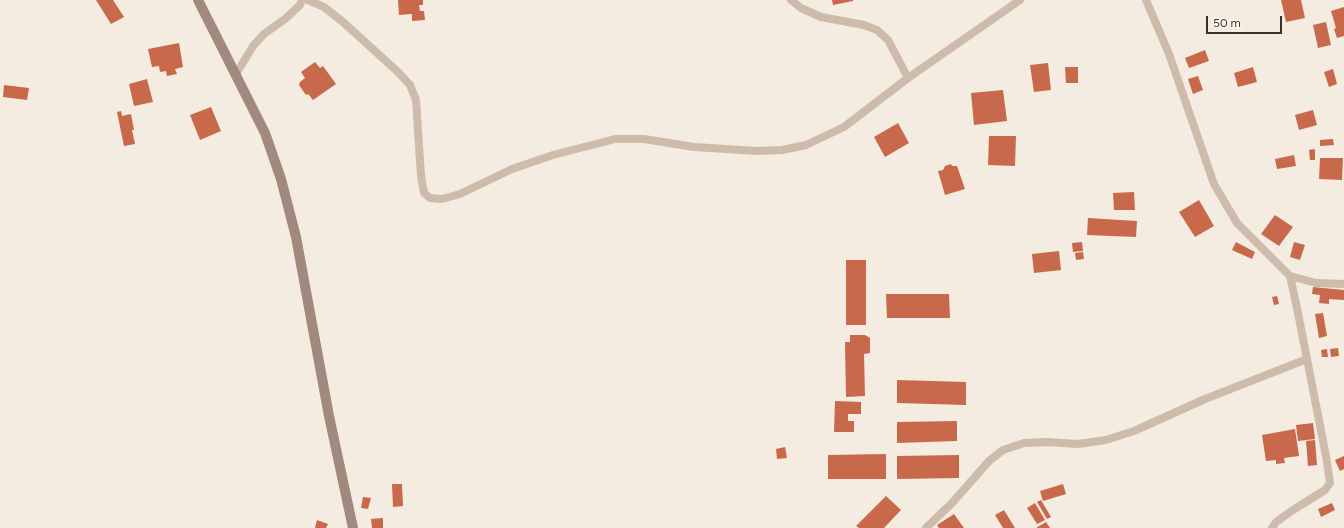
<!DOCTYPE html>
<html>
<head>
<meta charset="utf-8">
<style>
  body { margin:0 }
  #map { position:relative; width:1344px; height:528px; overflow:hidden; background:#f4ebe1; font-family:Figtree,sans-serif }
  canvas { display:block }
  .scale { position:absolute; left:1206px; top:16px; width:76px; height:18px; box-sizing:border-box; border:2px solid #3b302b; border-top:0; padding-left:5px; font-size:12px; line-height:14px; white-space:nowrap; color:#3b302b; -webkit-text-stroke:3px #fbf5ee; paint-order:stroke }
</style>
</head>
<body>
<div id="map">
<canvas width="1344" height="528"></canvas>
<div class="scale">50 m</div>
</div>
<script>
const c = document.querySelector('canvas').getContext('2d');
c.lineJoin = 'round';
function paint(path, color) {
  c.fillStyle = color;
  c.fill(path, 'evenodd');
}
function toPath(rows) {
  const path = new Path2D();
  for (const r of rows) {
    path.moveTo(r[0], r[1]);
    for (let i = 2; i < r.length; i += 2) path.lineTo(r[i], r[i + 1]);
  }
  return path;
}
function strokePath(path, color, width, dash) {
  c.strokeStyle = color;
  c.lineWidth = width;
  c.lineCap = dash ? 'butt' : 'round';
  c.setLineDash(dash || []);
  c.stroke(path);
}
const building = toPath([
  [96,0,113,0,124,17,111,24],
  [398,0,423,0,423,5,419,5,420,11,424,11,425,20,412,21,412,14,399,15],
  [832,0,853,0,853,1,833,5],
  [1281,0,1301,0,1305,18,1286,22],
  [1344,7,1344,36,1337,38,1334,29,1336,28,1331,11],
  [1326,22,1331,45,1318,48,1313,25],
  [179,43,183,67,175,69,177,74,167,76,166,71,160,72,159,66,152,67,148,49],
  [1205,50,1209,61,1189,68,1185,58],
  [315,62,320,68,323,66,336,84,313,100,308,94,306,95,299,85,300,82,305,78,301,72],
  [1048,63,1051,90,1034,92,1030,65],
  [1065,67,1078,67,1078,83,1066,83],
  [1253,67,1257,82,1238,87,1234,73],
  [1333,69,1337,84,1329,87,1324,72],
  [1198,76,1203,90,1193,94,1188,79],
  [147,79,153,102,134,106,129,84],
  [4,85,29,88,27,100,3,97],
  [1003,90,1007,121,974,125,971,93],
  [211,107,221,131,200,140,190,115],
  [1313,110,1317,125,1299,130,1295,115],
  [121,111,122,116,131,114,134,130,132,130,135,144,124,146,117,112],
  [898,123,909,143,885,157,874,137],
  [989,136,1016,136,1015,166,988,165],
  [1333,139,1334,145,1320,146,1320,140],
  [1315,149,1315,160,1310,160,1309,150],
  [1294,155,1296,166,1277,169,1275,159],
  [1320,158,1343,158,1342,180,1319,179],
  [951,164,952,166,957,166,965,189,945,195,938,171,943,170,945,166],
  [1134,192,1135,210,1114,210,1113,193],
  [1199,200,1214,226,1195,237,1179,212],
  [1275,215,1293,227,1279,246,1261,234],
  [1088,218,1137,221,1136,237,1087,235],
  [1082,242,1083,251,1073,252,1072,243],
  [1236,242,1255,252,1252,259,1232,250],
  [1294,242,1305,245,1300,260,1290,257],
  [1059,251,1061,270,1034,273,1032,254],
  [1083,252,1084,259,1076,260,1075,253],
  [846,260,866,260,866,325,846,325],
  [1313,287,1344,290,1344,300,1329,299,1329,304,1319,303,1320,295,1312,294],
  [886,294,949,294,950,318,887,318],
  [1277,296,1279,304,1274,305,1272,297],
  [1323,313,1327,336,1319,338,1315,314],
  [850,335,865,335,870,338,870,353,864,354,865,396,846,397,845,342,850,342],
  [1338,348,1339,356,1331,357,1330,349],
  [1327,349,1328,357,1322,357,1321,350],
  [897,380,966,382,966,405,897,403],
  [835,401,861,402,861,414,848,414,848,421,854,421,854,432,834,432],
  [957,421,957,441,897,443,897,422],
  [1313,423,1315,439,1298,441,1296,425],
  [1295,429,1299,456,1284,458,1285,463,1276,464,1276,460,1266,461,1262,435],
  [1315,440,1317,465,1308,466,1306,441],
  [785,447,787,458,777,459,776,449],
  [886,454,886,479,828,479,828,455],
  [959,455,959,478,897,479,897,456],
  [1344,456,1344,469,1340,471,1335,460],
  [392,484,402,484,403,506,393,507],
  [1063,484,1066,494,1043,501,1040,491],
  [886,496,901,510,884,528,859,528,856,526],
  [363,497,371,498,368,509,361,508],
  [1041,500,1051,517,1047,519,1037,502],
  [1035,503,1045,520,1037,524,1027,508],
  [1332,503,1335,510,1321,517,1318,509],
  [1004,510,1015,528,1003,528,995,515],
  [954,514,964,528,939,528,937,525],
  [383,518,383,528,372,528,371,519],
  [317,520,328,524,326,528,315,528],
  [1046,522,1050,528,1036,528]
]);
const street = toPath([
  [308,0,324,7,343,22,398,72,410,85,416,100,421,176,424,193,430,198,442,199,460,194,512,169,553,155,615,139,644,139,694,147,758,151,782,150,806,145,844,127,908,78,1020,0],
  [791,0,801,8,821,17,864,25,877,30,888,40,908,78],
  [1146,0,1169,54,1214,184,1237,223,1290,276,1297,308,1326,456,1330,483,1325,490,1293,510,1276,522,1272,528],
  [236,74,253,46,264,34,285,19,300,5,302,0],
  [1290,276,1316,283,1344,284],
  [926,528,952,503,989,461,1003,450,1024,443,1048,442,1078,444,1106,440,1134,431,1205,399,1307,359]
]);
const secondary = toPath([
  [198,0,265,133,281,179,296,237,329,416,353,528]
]);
paint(building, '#c8694b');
strokePath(street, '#cdbbac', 8);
strokePath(secondary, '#a18a7d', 10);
</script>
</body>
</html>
